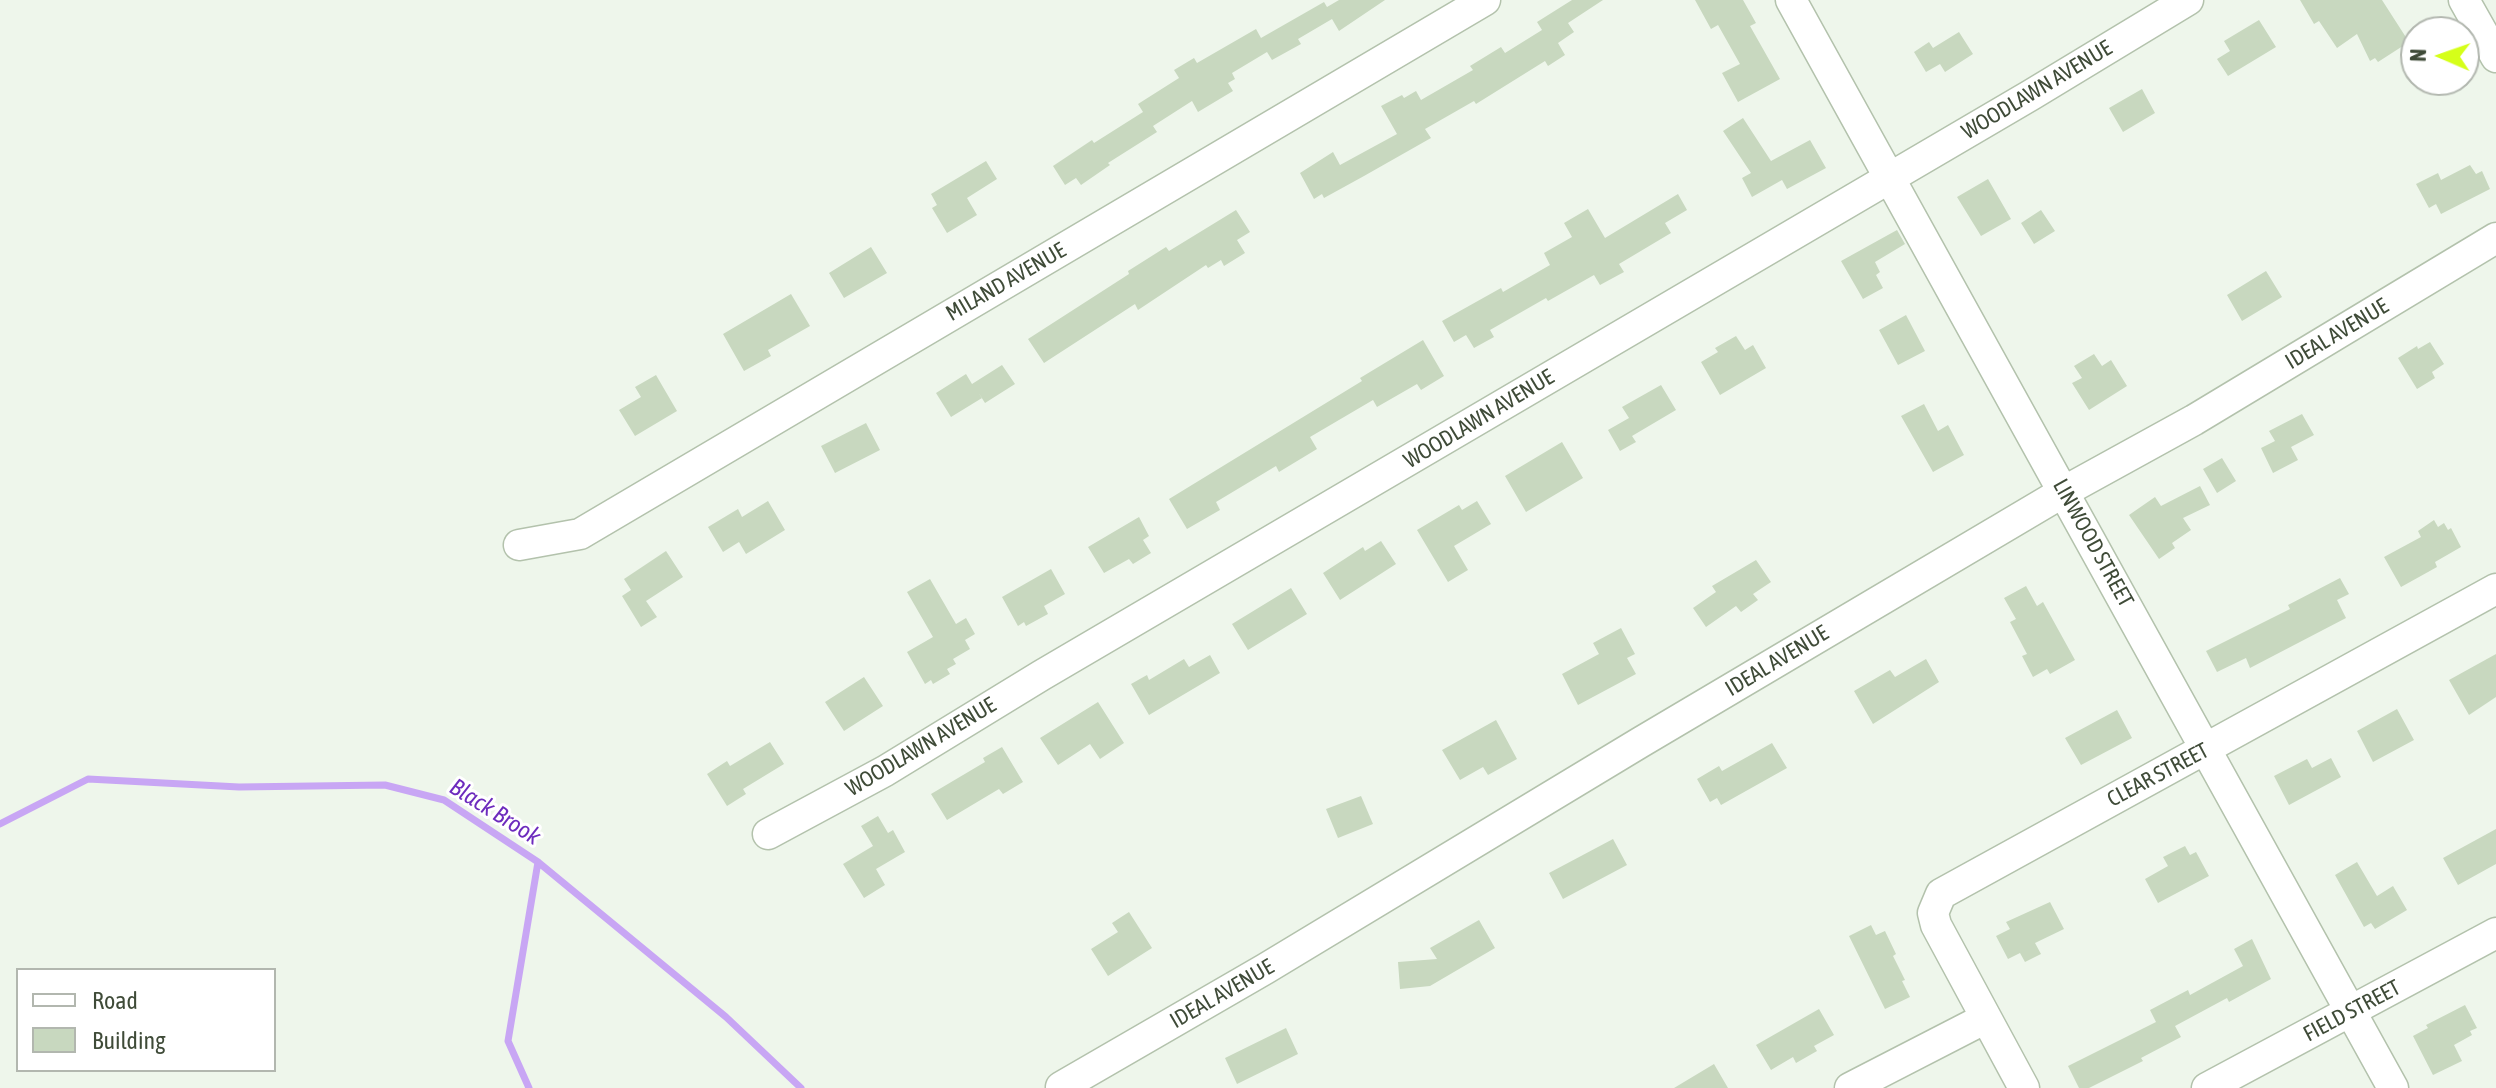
<!DOCTYPE html>
<html>
<head>
<meta charset="utf-8">
<style>
  body { margin:0 }
  #map { position:relative; width:2496px; height:1088px; overflow:hidden; background:#eef6eb; font-family:"Asap Condensed",sans-serif }
  canvas { display:block }
  .legend { position:absolute; left:16px; top:968px; width:260px; height:104px; box-sizing:border-box; background:#fff; border:2px solid #b2b7af; margin:0; padding:10px 14px; list-style:none; font-size:24px; color:#3f4b38 }
  .legend li { display:flex; align-items:center; gap:16px; height:40px }
  .legend b { width:40px; border:2px solid #b2b7af }
  .north { position:absolute; left:2400px; top:16px; width:80px; height:80px; box-sizing:border-box; background:#fff; border:2px solid #b2b7af; border-radius:50%; rotate:272deg; font-size:22px; font-weight:700; line-height:32px; text-align:center; color:#3f4b38 }
  .north::after { content:''; display:block; margin:auto; width:28px; height:36px; background:#d5ff19; clip-path:polygon(50% 0,100% 100%,50% 72%,0 100%) }
</style>
</head>
<body>
<div id="map">
<canvas width="2496" height="1088"></canvas>
<ul class="legend">
<li><b style="height:10px;background:#fff"></b>Road</li>
<li><b style="height:22px;background:#c8d8bf"></b>Building</li>
</ul>
<div class="north">N</div>
</div>
<script>
const c = document.querySelector('canvas').getContext('2d');
c.lineJoin = 'round';
function toPath(rows) {
  const path = new Path2D();
  for (const r of rows) {
    path.moveTo(r[0], r[1]);
    for (let i = 2; i < r.length; i += 2) path.lineTo(r[i], r[i + 1]);
  }
  return path;
}
function strokePath(path, color, width, dash) {
  c.strokeStyle = color;
  c.lineWidth = width;
  c.lineCap = dash ? 'butt' : 'round';
  c.setLineDash(dash || []);
  c.stroke(path);
}
function paint(path, color) {
  c.fillStyle = color;
  c.fill(path, 'evenodd');
}
function label(font, color, halo, rows, align = 'center') {
  c.font = font + ' "Asap Condensed",sans-serif';
  c.lineWidth = 6;
  c.setLineDash([]);
  c.textBaseline = 'middle';
  c.strokeStyle = halo;
  c.fillStyle = color;
  for (const [text, x, y, turn = 0] of rows) {
    c.save();
    c.translate(x, y);
    c.rotate((+turn || 0) * Math.PI / 180);
    c.textAlign = isNaN(turn) ? turn : align;
    if (halo) c.strokeText(text, 0, 0);
    c.fillText(text, 0, 0);
    c.restore();
  }
}
const stream = toPath([
  [0,824,88,779,239,787,385,785,444,800,538,862,726,1017,801,1088],
  [529,1088,508,1041,538,862]
]);
const building = toPath([
  [1339,0,1385,0,1339,31,1332,19,1298,39,1301,44,1272,60,1267,52,1232,73,1235,79,1228,83,1233,91,1198,112,1192,101,1153,126,1157,132,1108,163,1110,165,1081,185,1076,178,1065,185,1053,166,1092,140,1094,143,1143,112,1138,104,1179,78,1174,70,1194,58,1197,63,1256,29,1261,38,1324,2,1327,7],
  [1572,0,1603,0,1568,23,1574,32,1558,43,1565,55,1548,66,1545,61,1476,104,1474,101,1425,129,1431,138,1364,176,1324,198,1322,194,1314,199,1300,173,1333,152,1340,165,1397,134,1381,106,1402,95,1404,98,1416,91,1421,100,1473,70,1470,66,1501,47,1505,53,1542,30,1537,22],
  [1695,0,1743,0,1756,23,1750,26,1780,79,1738,102,1722,73,1740,64,1718,25,1711,29],
  [2300,0,2382,0,2409,42,2378,62,2375,58,2370,61,2357,34,2337,48,2319,21,2314,24],
  [2259,20,2276,47,2228,76,2217,59,2230,51,2224,41],
  [1959,32,1973,54,1945,72,1940,64,1926,72,1914,52,1929,42,1933,48],
  [2142,89,2155,113,2123,132,2109,108],
  [1743,118,1771,161,1810,140,1826,168,1787,189,1782,180,1752,197,1742,178,1751,173,1723,131],
  [986,161,997,179,967,198,977,215,947,233,932,208,937,205,931,194],
  [2470,165,2476,174,2482,171,2490,189,2441,214,2436,204,2429,208,2416,184,2438,173,2441,180],
  [1988,179,2011,219,1981,236,1957,197],
  [1678,194,1687,210,1665,223,1671,233,1619,264,1624,272,1600,285,1594,275,1548,301,1546,298,1490,330,1494,337,1474,348,1466,335,1454,342,1442,321,1501,288,1503,292,1550,265,1544,253,1572,237,1564,223,1588,209,1605,238],
  [1236,210,1250,232,1237,240,1245,253,1224,266,1221,260,1208,268,1206,265,1138,310,1135,304,1044,363,1028,339,1129,274,1128,271,1166,247,1169,251],
  [2041,210,2055,231,2034,244,2021,223],
  [1897,230,1905,244,1875,262,1880,272,1876,275,1883,288,1863,299,1841,261],
  [871,247,887,273,844,298,829,273],
  [2266,271,2282,297,2242,321,2227,295],
  [791,294,810,326,768,350,771,356,744,371,723,334],
  [1906,315,1925,351,1898,365,1879,330],
  [1736,336,1745,350,1753,345,1766,368,1720,395,1701,362,1718,352,1715,348],
  [1423,340,1444,376,1421,390,1417,384,1377,407,1373,400,1310,437,1317,449,1279,472,1276,466,1216,502,1220,510,1187,529,1169,499,1362,381,1360,378],
  [2430,342,2444,364,2432,372,2435,378,2417,389,2398,358,2417,346,2418,349],
  [2094,354,2102,366,2111,360,2127,386,2089,410,2072,383,2082,378,2074,366],
  [1002,365,1015,384,985,403,978,392,982,398,951,417,936,393,966,374,972,384],
  [656,375,677,411,635,436,619,410,641,397,635,387],
  [1661,385,1676,410,1632,436,1636,442,1620,451,1608,430,1629,418,1622,407],
  [1924,404,1938,431,1948,425,1964,455,1933,472,1901,416],
  [2302,414,2314,435,2291,447,2298,460,2273,473,2261,448,2275,441,2269,431],
  [866,423,880,450,835,473,821,446],
  [1562,442,1583,478,1526,512,1505,476],
  [2222,458,2236,481,2217,493,2203,469],
  [2200,486,2210,505,2183,518,2191,530,2172,543,2175,548,2159,559,2129,515,2155,497,2161,506],
  [768,501,785,530,746,554,739,542,723,552,708,527,738,509,742,517],
  [1477,501,1491,524,1454,546,1468,570,1448,582,1417,530,1459,505,1462,510],
  [1139,517,1149,536,1143,540,1151,553,1133,564,1129,559,1104,573,1088,547],
  [2434,520,2438,527,2444,523,2448,530,2451,528,2461,547,2435,562,2437,567,2401,587,2384,557,2421,537,2418,531],
  [1381,541,1396,564,1340,600,1323,573,1363,547,1365,551],
  [666,551,683,577,646,601,657,617,641,627,622,596,631,590,624,579],
  [1756,560,1771,582,1753,594,1758,600,1741,612,1736,606,1706,627,1693,608,1716,592,1712,586],
  [1051,569,1065,594,1044,606,1048,614,1026,626,1024,622,1018,626,1002,597],
  [2340,578,2349,594,2337,600,2346,618,2250,668,2246,658,2217,672,2206,651,2290,609,2288,605],
  [930,579,956,624,966,618,975,634,965,640,970,649,953,659,956,664,947,669,950,674,933,684,931,680,925,684,907,652,933,637,907,592],
  [2026,586,2037,606,2043,602,2075,660,2050,674,2047,669,2033,677,2022,656,2027,654,2010,622,2016,619,2004,598],
  [1291,588,1307,614,1248,650,1232,624],
  [1621,628,1635,654,1627,658,1636,674,1578,705,1562,674,1599,654,1593,643],
  [2496,654,2496,697,2469,715,2449,680],
  [1210,655,1220,673,1149,715,1131,684,1147,675,1149,680,1184,659,1189,667],
  [1926,659,1939,682,1873,724,1854,691,1890,670,1895,677],
  [864,677,883,706,844,731,825,702],
  [1098,702,1124,743,1100,759,1090,744,1058,765,1040,738],
  [2397,709,2414,740,2373,762,2357,731],
  [2117,710,2132,738,2081,765,2065,738],
  [1496,720,1517,759,1488,775,1483,767,1460,780,1442,750],
  [770,742,784,764,743,789,746,794,727,806,707,774,727,761,730,766],
  [1772,743,1787,768,1721,805,1717,798,1710,802,1697,779,1719,766,1722,771],
  [1002,747,1023,782,1003,794,999,789,947,820,931,794,985,762,983,758],
  [2331,758,2341,777,2289,805,2274,776,2307,759,2312,768],
  [1361,796,1373,824,1338,838,1326,809],
  [878,816,888,833,893,830,905,852,876,869,885,885,864,898,843,864,873,846,861,826],
  [2496,829,2496,864,2458,885,2443,858],
  [1613,839,1627,865,1563,899,1549,873],
  [2185,846,2190,855,2196,852,2209,876,2158,903,2145,879,2168,866,2163,857],
  [2357,862,2377,896,2393,886,2407,910,2375,929,2371,923,2364,927,2335,875],
  [2050,902,2064,929,2035,943,2041,954,2025,962,2020,953,2008,959,1996,936,2010,929,2006,922],
  [1129,912,1152,948,1108,976,1091,949,1118,932,1112,923],
  [1479,920,1495,948,1430,986,1400,989,1398,962,1437,959,1430,948],
  [1871,925,1876,935,1885,931,1896,954,1893,956,1905,980,1902,981,1910,997,1885,1009,1849,936],
  [2252,939,2271,979,2229,1002,2227,998,2175,1026,2181,1037,2141,1058,2143,1061,2089,1088,2079,1088,2068,1066,2156,1022,2150,1010,2188,990,2190,995,2243,966,2234,949],
  [2465,1005,2477,1028,2470,1031,2472,1035,2454,1045,2462,1061,2433,1075,2413,1036,2428,1028,2426,1025],
  [1819,1009,1834,1035,1814,1046,1817,1051,1796,1063,1793,1057,1771,1070,1756,1045],
  [1286,1028,1298,1054,1237,1084,1225,1058],
  [1714,1064,1728,1088,1674,1088]
]);
const minor = toPath([
  [1791,0,2393,1088],
  [2464,0,2496,57],
  [519,545,580,534,1485,0],
  [768,834,885,771,1042,675,2031,95,2188,0],
  [1061,1087,1265,969,1641,742,2065,491,2194,420,2496,238],
  [1850,1088,1986,1018],
  [2024,1088,1936,925,1933,913,1941,894,2496,589],
  [2207,1088,2496,933]
]);
const streetNames = [
  ["WOODLAWN AVENUE",2037,90,-31],
  ["MILAND AVENUE",1006,282,-30],
  ["IDEAL AVENUE",2337,334,-31],
  ["WOODLAWN AVENUE",1479,419,-31],
  ["LINWOOD STREET",2093,543,61],
  ["IDEAL AVENUE",1777,661,-31],
  ["WOODLAWN AVENUE",921,747,-31],
  ["CLEAR STREET",2158,775,-28],
  ["IDEAL AVENUE",1222,994,-30],
  ["FIELD STREET",2352,1011,-28]
];
const waterNames = [
  ["Black Brook",495,812,32]
];
strokePath(stream, '#c8a6f4', 7);
paint(building, '#c8d8bf');
strokePath(minor, '#b3c2ac', 33);
strokePath(minor, '#fff', 30);
label('22px', '#3f4b38', '#fff', streetNames);
label('italic 24px', '#6d2bbd', '#fff', waterNames);
</script>
</body>
</html>
